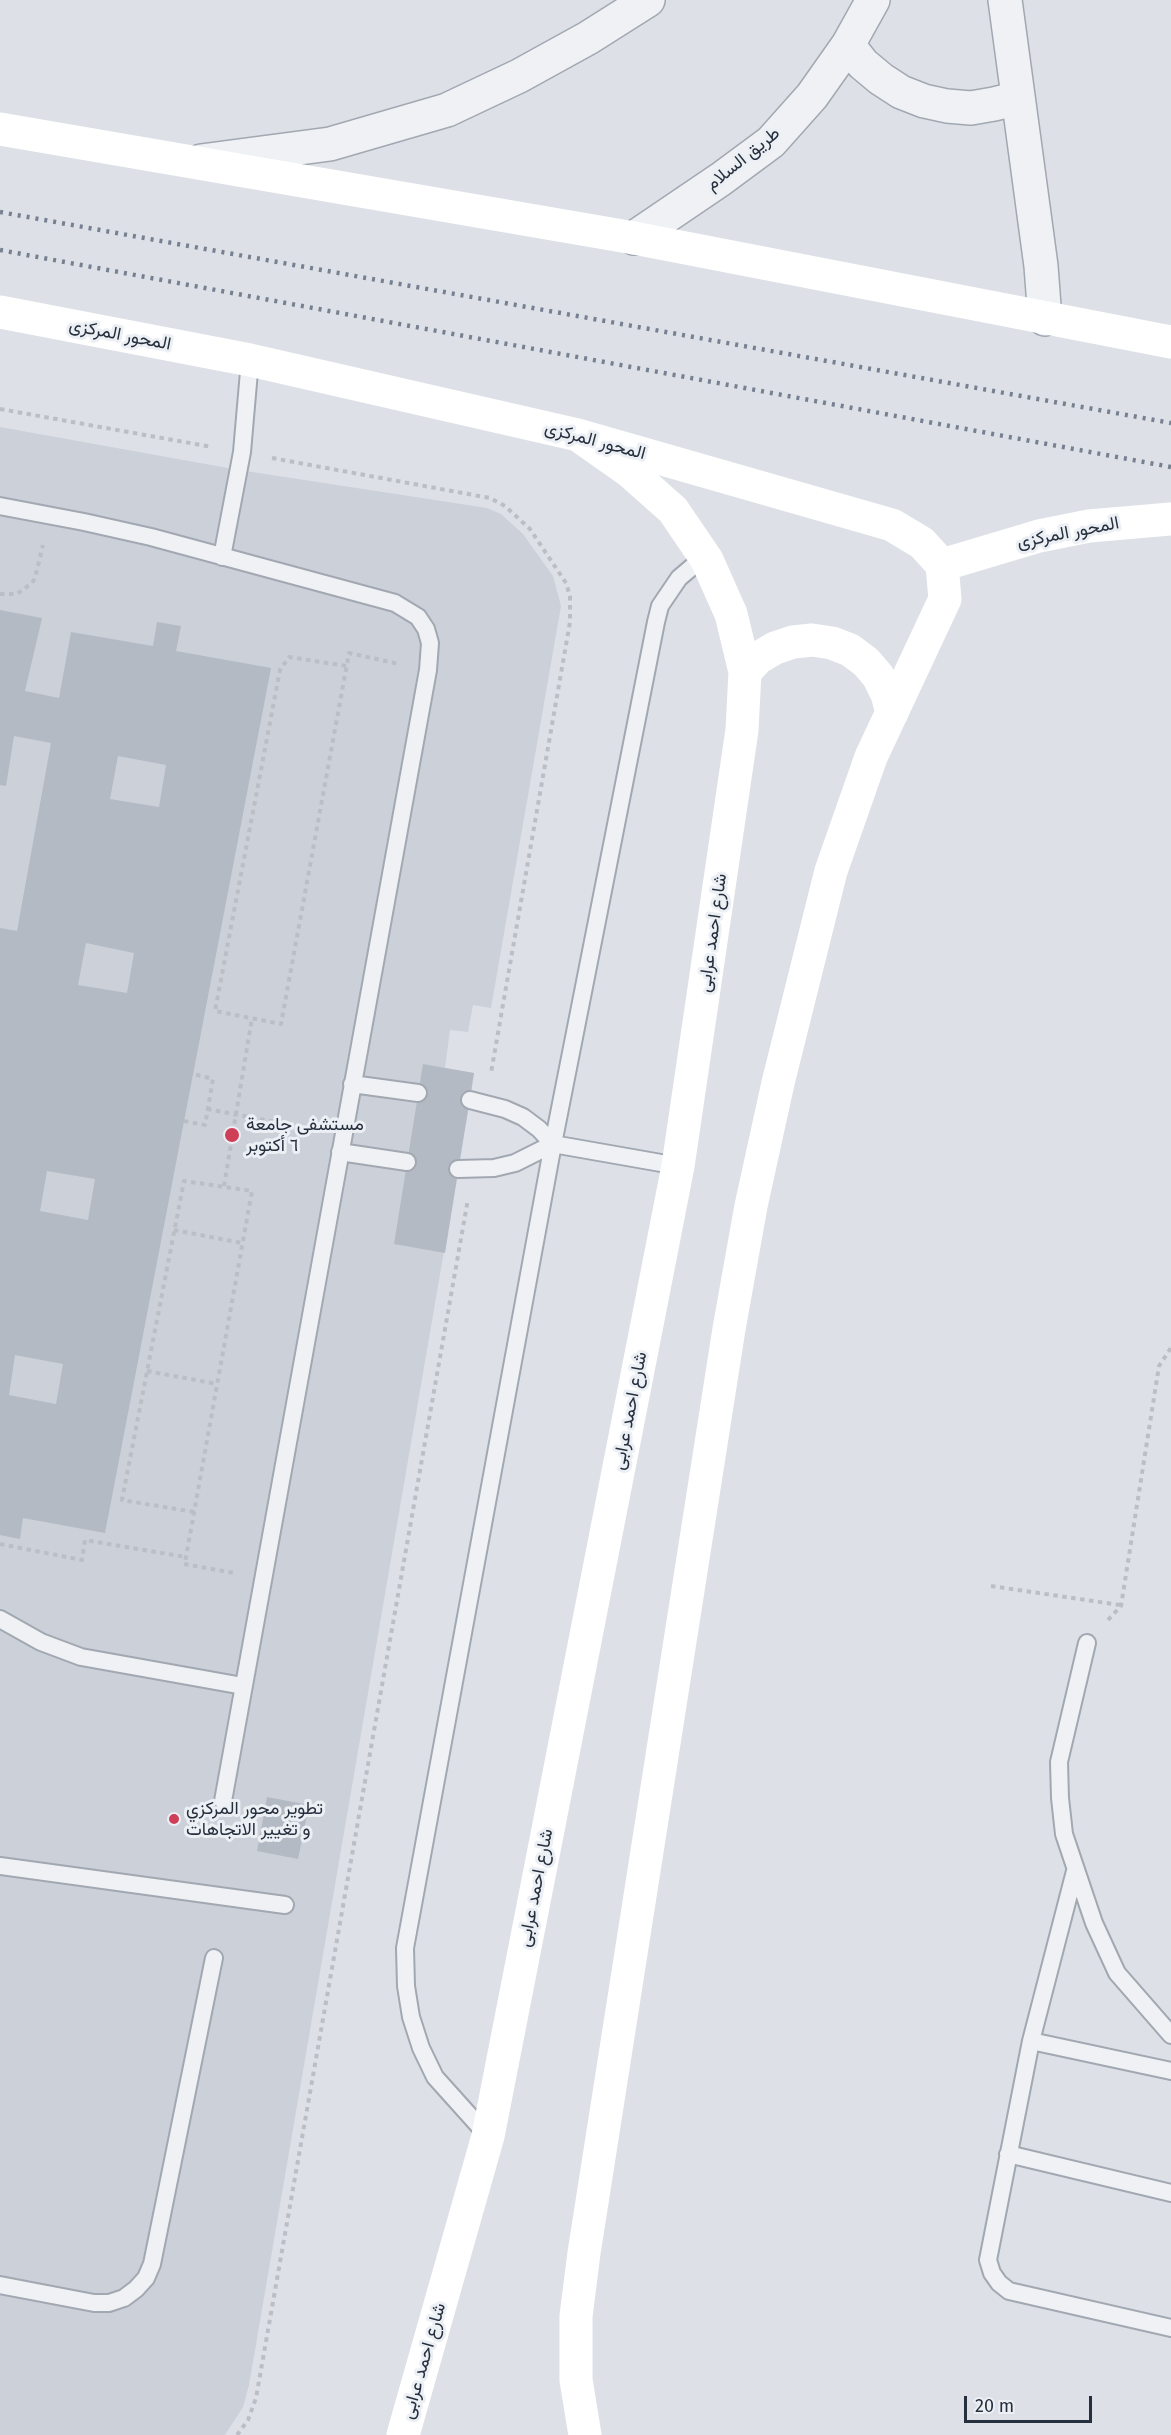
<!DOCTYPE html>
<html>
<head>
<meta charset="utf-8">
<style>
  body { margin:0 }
  #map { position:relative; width:1171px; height:2435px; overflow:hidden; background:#dde1e7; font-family:"Fira Sans",sans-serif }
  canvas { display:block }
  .scale { position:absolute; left:964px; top:2396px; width:128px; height:27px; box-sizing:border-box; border:3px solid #262f3d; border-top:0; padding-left:8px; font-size:18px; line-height:21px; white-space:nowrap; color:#262f3d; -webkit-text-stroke:4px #ecf0f5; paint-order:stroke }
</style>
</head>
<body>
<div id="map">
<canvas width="1171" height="2435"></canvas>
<div class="scale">20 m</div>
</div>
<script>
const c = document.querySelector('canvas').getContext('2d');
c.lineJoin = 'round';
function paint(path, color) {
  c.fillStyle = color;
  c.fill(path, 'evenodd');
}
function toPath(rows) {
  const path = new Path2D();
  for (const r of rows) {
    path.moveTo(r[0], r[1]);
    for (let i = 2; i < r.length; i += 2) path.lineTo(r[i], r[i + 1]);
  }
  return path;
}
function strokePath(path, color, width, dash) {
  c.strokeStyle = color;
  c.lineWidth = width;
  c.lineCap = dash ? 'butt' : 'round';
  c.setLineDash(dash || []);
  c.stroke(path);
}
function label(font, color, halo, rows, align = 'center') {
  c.font = font + ' "Fira Sans",Vazirmatn,sans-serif';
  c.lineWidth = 6;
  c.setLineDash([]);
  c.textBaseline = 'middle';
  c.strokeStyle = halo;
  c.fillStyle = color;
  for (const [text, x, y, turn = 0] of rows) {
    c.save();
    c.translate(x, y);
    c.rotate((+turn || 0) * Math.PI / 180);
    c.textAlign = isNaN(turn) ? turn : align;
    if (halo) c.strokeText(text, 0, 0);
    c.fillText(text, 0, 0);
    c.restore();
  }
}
const built = toPath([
  [0,427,239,470,487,508,501,514,523,534,553,576,561,606,491,1008,473,1005,468,1032,450,1030,445,1068,474,1073,470,1100,249,2385,243,2407,225,2435,0,2435]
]);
const building = toPath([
  [0,610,42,618,25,691,59,698,71,632,153,646,157,622,181,626,176,651,271,668,105,1533,23,1518,20,1539,0,1535,0,928,17,931,51,743,14,736,6,786,0,785],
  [118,756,166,765,159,807,110,799],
  [86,943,134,953,127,993,78,985],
  [47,1171,95,1179,88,1220,40,1211],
  [15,1355,63,1364,56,1404,9,1395],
  [423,1064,474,1073,445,1253,394,1244],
  [267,1797,309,1805,298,1859,257,1851]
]);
const path = toPath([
  [0,409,212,447],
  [272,458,490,498,505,506,530,529,566,583,570,596,570,622,491,1073],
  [0,594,17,594,32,583,35,578,43,545],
  [346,666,289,657,280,670,215,1011,281,1024,349,653,399,664],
  [207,1109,313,1129],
  [184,1121,205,1125,213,1079,193,1074],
  [224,1186,252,1018],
  [174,1230,242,1243],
  [147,1371,217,1384],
  [194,1512,122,1500,184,1181,252,1191,186,1557,184,1564,234,1573],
  [0,1544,82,1560,85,1540,186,1557],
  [991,1586,1120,1605],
  [1108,1620,1121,1606,1159,1366,1171,1348],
  [237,2435,248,2420,256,2398,468,1199]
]);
const service = toPath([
  [0,506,84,522,151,537,395,603,418,617,426,629,430,643,428,670,223,1801],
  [222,557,242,452,250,360],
  [352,1084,418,1093],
  [470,1100,505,1109,523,1117,539,1129,553,1144,678,1166],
  [340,1152,407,1162],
  [458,1169,494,1168,515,1163,553,1144],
  [0,1619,41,1642,81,1657,243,1686],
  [1087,1643,1059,1762,1060,1798,1064,1834,1094,1923,1117,1973,1171,2035],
  [0,1866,285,1905],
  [1075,1871,1031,2041,988,2260,992,2273,999,2283,1009,2291,1171,2328],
  [1031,2041,1171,2071],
  [488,2136,435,2077,421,2048,411,2017,406,1986,405,1948,553,1144,656,622,660,606,679,578,692,567,707,560],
  [1008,2154,1171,2193],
  [0,2285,94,2303,109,2303,124,2298,136,2289,146,2278,152,2264,214,1958]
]);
const minor = toPath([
  [1005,0,1041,266,1045,319],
  [848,45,863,64,881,79,901,92,924,101,947,106,971,108,994,104,1018,98],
  [201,161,330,144,447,110,519,76,588,38,648,0],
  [634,238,721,179,771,142,812,96,848,45,873,0]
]);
const secondary = toPath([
  [0,129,634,238,1171,342],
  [0,312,250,360,578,435,892,525,922,543,942,565],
  [942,565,1039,536,1089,526,1171,519],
  [745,672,758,658,775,648,793,642,812,640,832,643,850,650,866,662,878,676,887,694,892,713],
  [403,2435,488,2136,678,1166,742,730,745,672,731,614,707,560,673,510,629,471,578,435],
  [585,2435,576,2380,576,2316,584,2253,729,1329,751,1206,778,1083,831,871,871,757,945,599,942,565]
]);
const rail = toPath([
  [0,212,1171,423],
  [0,250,1171,467]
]);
const markers = [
  [232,1135,8,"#cf3e57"],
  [174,1819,6,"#cf3e57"]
];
const streetNames = [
  ["طريق السلام",743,159,-39],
  ["المحور المركزى",120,335,11],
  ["المحور المركزى",595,441,15],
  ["المحور المركزى",1068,533,-11],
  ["شارع احمد عرابى",713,933,-82],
  ["شارع احمد عرابى",630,1411,-79],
  ["شارع احمد عرابى",536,1888,-79],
  ["شارع احمد عرابى",424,2361,-74]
];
const poiNames = [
  ["مستشفى جامعة",246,1125],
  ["٦ أكتوبر",246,1146],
  ["تطوير محور المركزي",186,1809],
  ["و تغيير الاتجاهات",186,1830]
];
paint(built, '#cbd0d9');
paint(building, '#b4bac4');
strokePath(service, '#a2a8b1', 20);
strokePath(minor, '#a2a8b1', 36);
strokePath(path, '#bbbfc5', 4, [4.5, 4.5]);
strokePath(service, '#eff1f5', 16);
strokePath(minor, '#eff1f5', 33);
strokePath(secondary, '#fff', 33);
strokePath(rail, '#768090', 4.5, [3, 6]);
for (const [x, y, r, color] of markers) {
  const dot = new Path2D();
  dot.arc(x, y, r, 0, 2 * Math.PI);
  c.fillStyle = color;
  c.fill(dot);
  strokePath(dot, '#ecf0f5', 2);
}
label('18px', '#262f3d', '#ecf0f5', streetNames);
label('18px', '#262f3d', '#ecf0f5', poiNames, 'left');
</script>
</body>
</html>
